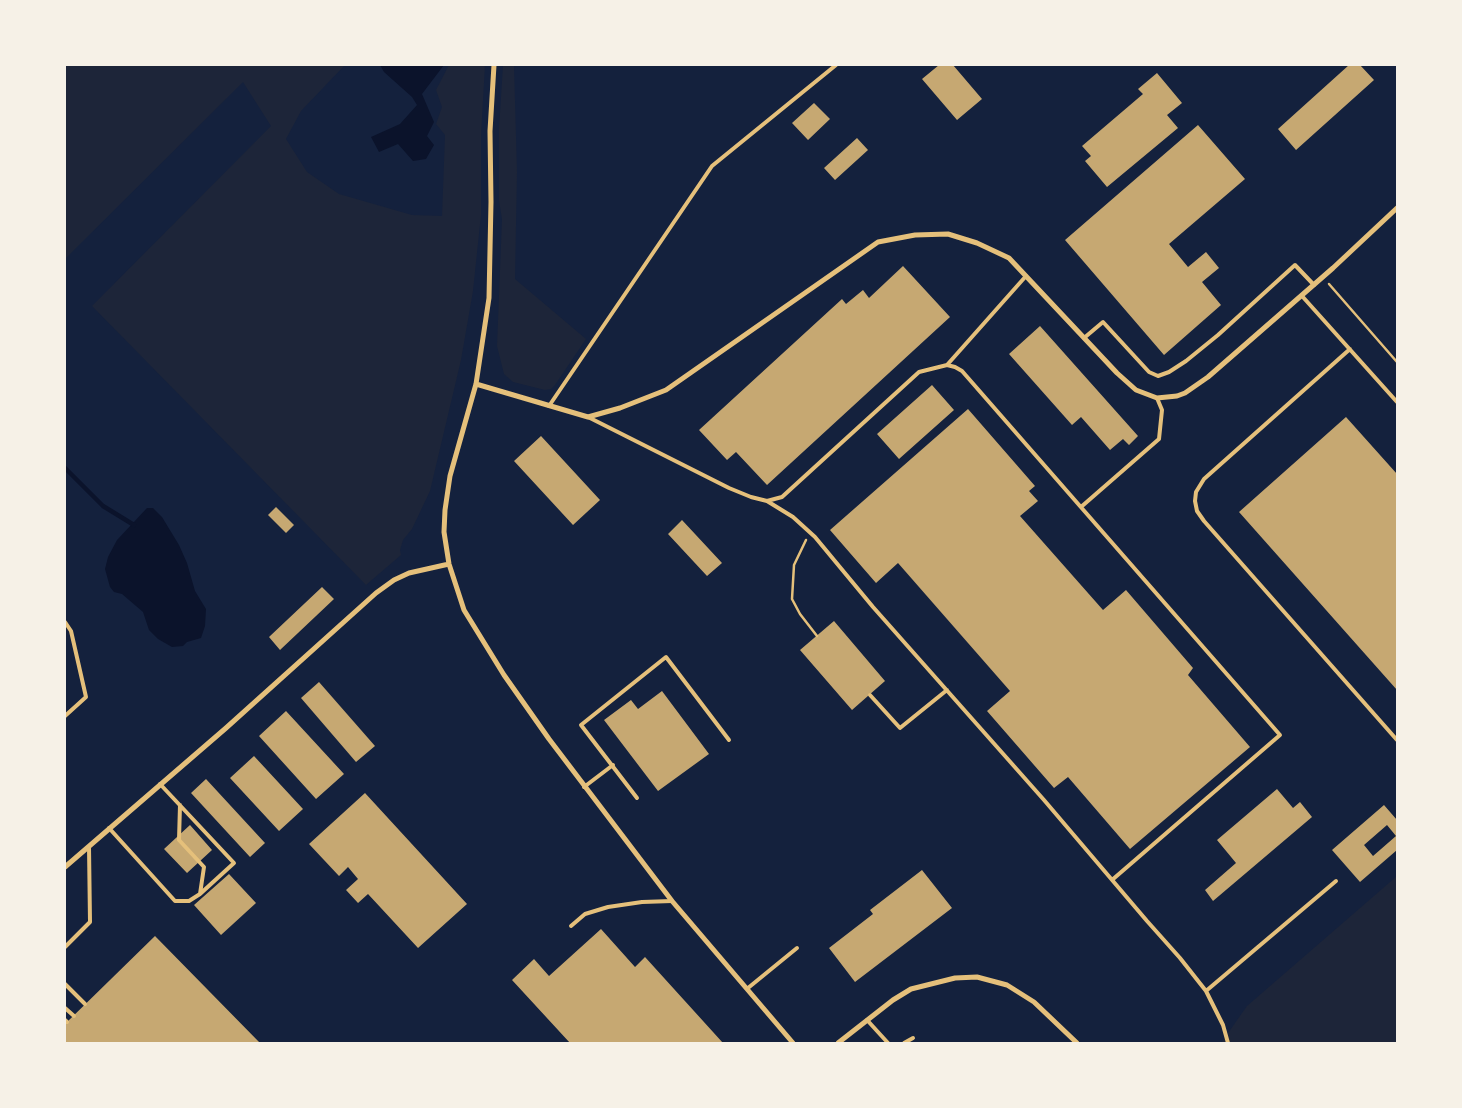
<!DOCTYPE html>
<html>
<head>
<meta charset="utf-8">
<style>
  body { margin:0 }
  #map { position:relative; width:1462px; height:1108px; overflow:hidden; background:#14213d; font-family:Helvetica,sans-serif }
  canvas { display:block }
  .frame { position:absolute; inset:0; border:66px solid #f6f1e7; pointer-events:none }
</style>
</head>
<body>
<div id="map">
<canvas width="1462" height="1108"></canvas>
<div class="frame"></div>
</div>
<script>
const c = document.querySelector('canvas').getContext('2d');
c.lineJoin = 'round';
function paint(path, color) {
  c.fillStyle = color;
  c.fill(path, 'evenodd');
}
function toPath(rows) {
  const path = new Path2D();
  for (const r of rows) {
    path.moveTo(r[0], r[1]);
    for (let i = 2; i < r.length; i += 2) path.lineTo(r[i], r[i + 1]);
  }
  return path;
}
function strokePath(path, color, width, dash) {
  c.strokeStyle = color;
  c.lineWidth = width;
  c.lineCap = dash ? 'butt' : 'round';
  c.setLineDash(dash || []);
  c.stroke(path);
}
const green = toPath([
  [65,65,345,65,301,111,286,139,307,172,339,194,412,215,442,216,445,135,436,124,442,107,436,90,449,65,485,65,481,136,481,215,473,291,461,360,430,491,412,529,403,540,400,550,401,555,366,585,92,306,271,126,243,82,65,259],
  [503,65,514,65,517,172,515,279,586,339,555,385,551,389,545,390,513,382,504,374,497,346,502,219,499,201,499,129],
  [1397,876,1397,1043,1221,1043,1247,1006]
]);
const water = toPath([
  [380,65,444,65,422,94,434,122,427,136,434,145,426,159,413,161,398,144,379,152,371,137,400,124,417,105,412,97,384,72],
  [147,508,153,508,162,517,179,545,187,563,195,591,206,609,205,626,201,638,187,642,183,646,172,647,158,639,149,630,143,612,122,594,114,592,110,587,105,569,108,557,117,540]
]);
const stream = toPath([
  [65,468,103,506,134,525]
]);
const building = toPath([
  [939,65,953,65,982,99,957,120,922,79],
  [1349,65,1360,65,1374,80,1296,150,1278,129],
  [1157,73,1182,103,1167,115,1178,128,1107,187,1085,161,1091,156,1082,146,1143,94,1138,89],
  [814,103,830,119,808,140,792,123],
  [1198,125,1245,179,1169,244,1188,267,1206,252,1219,268,1202,282,1221,305,1164,355,1065,240],
  [857,138,868,150,835,180,824,168],
  [903,266,950,317,767,485,736,452,727,460,699,430,842,299,846,304,863,290,869,298],
  [1040,326,1138,436,1129,445,1123,439,1110,450,1081,417,1072,425,1009,354],
  [932,385,954,410,899,459,877,434],
  [968,409,1035,486,1029,491,1038,501,1020,516,1103,610,1126,590,1193,668,1188,675,1250,747,1130,849,1068,777,1054,788,987,711,1010,691,898,563,876,583,830,530],
  [1346,417,1397,474,1397,690,1239,512],
  [541,436,600,500,573,525,514,461],
  [276,507,294,525,286,533,268,515],
  [682,520,722,563,707,576,668,534],
  [322,587,334,599,280,650,269,637],
  [834,621,885,681,852,710,800,650],
  [319,682,375,746,356,762,301,698],
  [662,691,709,754,658,791,604,720,631,700,638,709],
  [286,711,344,774,316,799,259,736],
  [254,756,303,809,279,831,230,778],
  [206,779,265,843,250,857,191,793],
  [1277,789,1293,808,1300,802,1312,817,1213,901,1205,890,1236,863,1217,840],
  [365,793,467,904,418,948,368,894,358,903,346,890,358,879,348,867,339,876,309,844],
  [1384,805,1397,820,1397,850,1360,882,1332,850],
  [1387,825,1396,836,1373,856,1364,845],
  [190,825,212,850,187,873,164,849],
  [922,870,952,908,855,982,829,948,873,914,870,910],
  [229,874,256,903,221,935,194,905],
  [601,929,635,967,645,957,723,1043,570,1043,512,980,534,959,549,976],
  [155,936,260,1043,65,1043,65,1024]
]);
const path = toPath([
  [1329,284,1397,362],
  [806,540,794,565,792,599,800,614,817,636]
]);
const service = toPath([
  [1302,296,1397,402],
  [1084,338,1103,322,1149,372,1158,376,1169,372,1186,361,1218,335,1295,265,1314,285],
  [1350,349,1204,479,1196,492,1195,501,1197,511,1204,521,1397,740],
  [947,365,1026,276],
  [549,406,712,166,836,65],
  [588,417,729,488,751,497,767,501,782,497,919,372,947,365,955,367,962,371,1280,735,1112,880],
  [767,501,793,517,815,537,873,607,1044,800,1147,921,1180,958,1206,991,1223,1025,1228,1043],
  [1081,507,1159,439,1162,410,1157,398],
  [65,622,71,631,86,697,65,716],
  [870,695,900,728,947,690],
  [584,787,613,765],
  [637,798,581,725,666,657,729,740],
  [180,805,179,840,204,867,200,894],
  [109,828,175,901,189,901,200,894,234,863,160,784],
  [571,926,585,914,608,907,642,902,672,901],
  [65,947,90,922,89,847],
  [65,984,85,1004],
  [748,988,797,948],
  [1206,991,1336,881],
  [65,1008,74,1016],
  [65,1020,67,1022],
  [867,1020,888,1043],
  [904,1043,913,1038]
]);
const minor = toPath([
  [494,65,490,131,491,202,489,298,476,384,450,476,445,510,444,532,449,564,464,610,504,675,549,739,672,901,793,1043],
  [476,384,588,417,620,408,666,390,878,242,915,235,948,234,977,243,1009,258,1117,373,1136,390,1157,398,1177,396,1185,393,1208,377,1333,268,1397,208],
  [65,867,226,728,376,593,394,580,409,573,449,564],
  [838,1043,893,1000,911,989,955,978,977,977,1007,985,1034,1002,1077,1043]
]);
paint(green, '#1d2539');
paint(water, '#0b132b');
strokePath(stream, '#0b132b', 4.5);
paint(building, '#c6a872');
strokePath(path, '#e5c07b', 2.5);
strokePath(service, '#e5c07b', 4);
strokePath(minor, '#e5c07b', 5);
</script>
</body>
</html>
